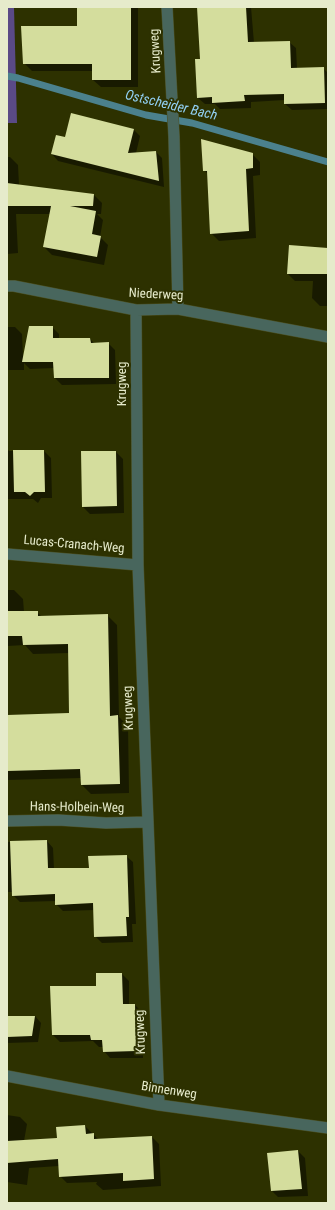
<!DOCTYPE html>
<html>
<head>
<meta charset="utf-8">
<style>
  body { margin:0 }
  #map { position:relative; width:335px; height:1210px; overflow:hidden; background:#2d3100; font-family:"Roboto Condensed",sans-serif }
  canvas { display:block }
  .frame { position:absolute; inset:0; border:8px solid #e6ebcb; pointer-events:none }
</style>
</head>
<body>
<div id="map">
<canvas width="335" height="1210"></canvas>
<div class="frame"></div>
</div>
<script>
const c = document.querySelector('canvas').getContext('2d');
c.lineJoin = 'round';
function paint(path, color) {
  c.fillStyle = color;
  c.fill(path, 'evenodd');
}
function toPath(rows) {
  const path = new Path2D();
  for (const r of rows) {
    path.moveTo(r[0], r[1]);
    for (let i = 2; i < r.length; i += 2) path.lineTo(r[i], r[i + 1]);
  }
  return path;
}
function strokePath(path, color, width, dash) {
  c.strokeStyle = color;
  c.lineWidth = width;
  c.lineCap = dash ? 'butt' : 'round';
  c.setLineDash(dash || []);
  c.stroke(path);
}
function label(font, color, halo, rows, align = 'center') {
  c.font = font + ' "Roboto Condensed",sans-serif';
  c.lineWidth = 4;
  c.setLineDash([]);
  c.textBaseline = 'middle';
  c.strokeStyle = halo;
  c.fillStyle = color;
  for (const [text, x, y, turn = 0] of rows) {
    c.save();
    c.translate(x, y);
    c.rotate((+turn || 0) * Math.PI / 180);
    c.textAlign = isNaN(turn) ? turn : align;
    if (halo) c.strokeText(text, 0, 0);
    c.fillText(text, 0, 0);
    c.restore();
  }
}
const green = toPath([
  [7,7,14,7,17,123,7,123]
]);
const shadow = toPath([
  [78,7,138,7,138,87,101,87,93,80,93,71,32,71,24,63,78,27],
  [199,7,251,7,254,43,289,42,296,48,297,69,323,68,328,73,328,109,292,110,285,104,285,100,251,102,251,108,220,109,215,104,205,104,198,98,201,60],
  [72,114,134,130,140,136,136,153,156,152,162,158,164,187,58,161,52,154,66,139],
  [252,154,260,162,260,175,253,176,256,238,219,241,211,233,209,175,204,170],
  [7,157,10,157,18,165,19,185,94,195,102,203,101,214,97,214,103,220,100,237,108,245,104,265,52,255,44,247,50,214,16,214,18,253,7,254],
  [328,249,328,306,320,306,312,298,313,281,295,281,288,274],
  [7,327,15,327,22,334,23,357,52,327,59,334,59,339,90,339,95,344,108,343,115,350,116,384,62,385,55,378,54,368,30,369,24,363,24,370,7,370],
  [7,449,9,451,44,451,51,458,52,498,41,498,38,503,33,499,7,499],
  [116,452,123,459,124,513,90,514,83,507],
  [7,590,14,590,23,599,24,612,37,612,42,617,107,615,117,625,119,717,128,726,129,793,91,794,82,785,81,778,7,780,7,716,70,714,69,653,33,654,25,645,7,646],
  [47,841,53,848,54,869,90,869,126,856,133,862,136,924,132,924,133,942,102,943,95,936,95,910,63,911,56,904,56,901,20,902,13,895,13,892,7,892,7,842],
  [122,974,129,981,129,1005,135,1005,142,1012,143,1058,110,1058,104,1051,103,1047,99,1047,93,1041,60,1042,53,1035,97,987],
  [35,1016,41,1023,38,1042,7,1043,7,1017],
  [7,1115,20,1117,27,1124,24,1141,58,1139,85,1126,99,1140,152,1137,159,1144,161,1186,103,1190,96,1184,97,1182,67,1183,60,1176,59,1166,29,1168,27,1185,7,1182],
  [298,1151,305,1158,308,1196,278,1197,272,1191]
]);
const stream = toPath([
  [7,76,18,78,146,115,192,123,328,162]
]);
const building = toPath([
  [77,7,131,7,131,80,92,80,92,64,23,64,21,26,77,26],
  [197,7,246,7,248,42,290,41,291,68,324,67,325,103,284,104,284,94,244,95,245,101,212,103,212,97,197,98,195,59,200,59],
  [71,113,134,129,128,153,156,151,159,181,51,154,56,135,65,137],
  [201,139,253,153,253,168,246,169,249,231,210,234,207,171,203,171],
  [7,183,94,194,93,206,70,206,96,211,92,234,101,236,97,257,43,247,51,206,7,206],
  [289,245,328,248,328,274,287,274],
  [29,326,53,326,53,338,90,338,91,343,109,342,109,378,54,378,53,362,22,362],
  [13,450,44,450,45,492,34,492,30,496,25,492,14,492],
  [81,451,116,451,117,506,82,507],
  [7,611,38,611,38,616,108,614,110,716,118,715,120,784,81,785,80,769,7,771,7,715,69,713,68,644,23,645,22,636,7,636],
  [47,840,48,868,89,868,88,856,127,855,129,917,126,917,127,936,94,937,93,903,55,905,55,894,12,896,10,841],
  [96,973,122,973,123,1004,135,1004,136,1051,103,1052,102,1040,91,1040,90,1035,52,1035,50,986,96,986],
  [7,1016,35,1016,32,1036,7,1037],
  [85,1125,86,1134,94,1133,94,1139,152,1136,154,1179,123,1181,123,1173,59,1177,58,1159,7,1163,7,1141,57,1138,56,1127],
  [298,1150,302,1189,271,1191,267,1153]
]);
const minor = toPath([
  [167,7,174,137,178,309],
  [7,286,14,286,136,310,178,309,328,337],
  [136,310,138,565,159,1105],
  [7,554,138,565],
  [7,821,58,820,106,823,147,822],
  [7,1076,159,1105,328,1128]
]);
const streetNames = [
  ["Krugweg",156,51,-93],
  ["Niederweg",156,295,3],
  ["Krugweg",123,384,-90],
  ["Lucas-Cranach-Weg",74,545,5],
  ["Krugweg",129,708,-92],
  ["Hans-Holbein-Weg",77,808,1],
  ["Krugweg",141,1032,-92],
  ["Binnenweg",169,1091,9]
];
const waterNames = [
  ["Ostscheider Bach",171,106,13]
];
paint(green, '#5a4a86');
paint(shadow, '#0007');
strokePath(stream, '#4b818d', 7);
paint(building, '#d4dd9d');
strokePath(minor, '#4b4f20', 12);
strokePath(minor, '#48665d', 11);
label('13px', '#e6ebcb', '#2d3100', streetNames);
label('italic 14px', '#92d0f3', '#2d3100', waterNames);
</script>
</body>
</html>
